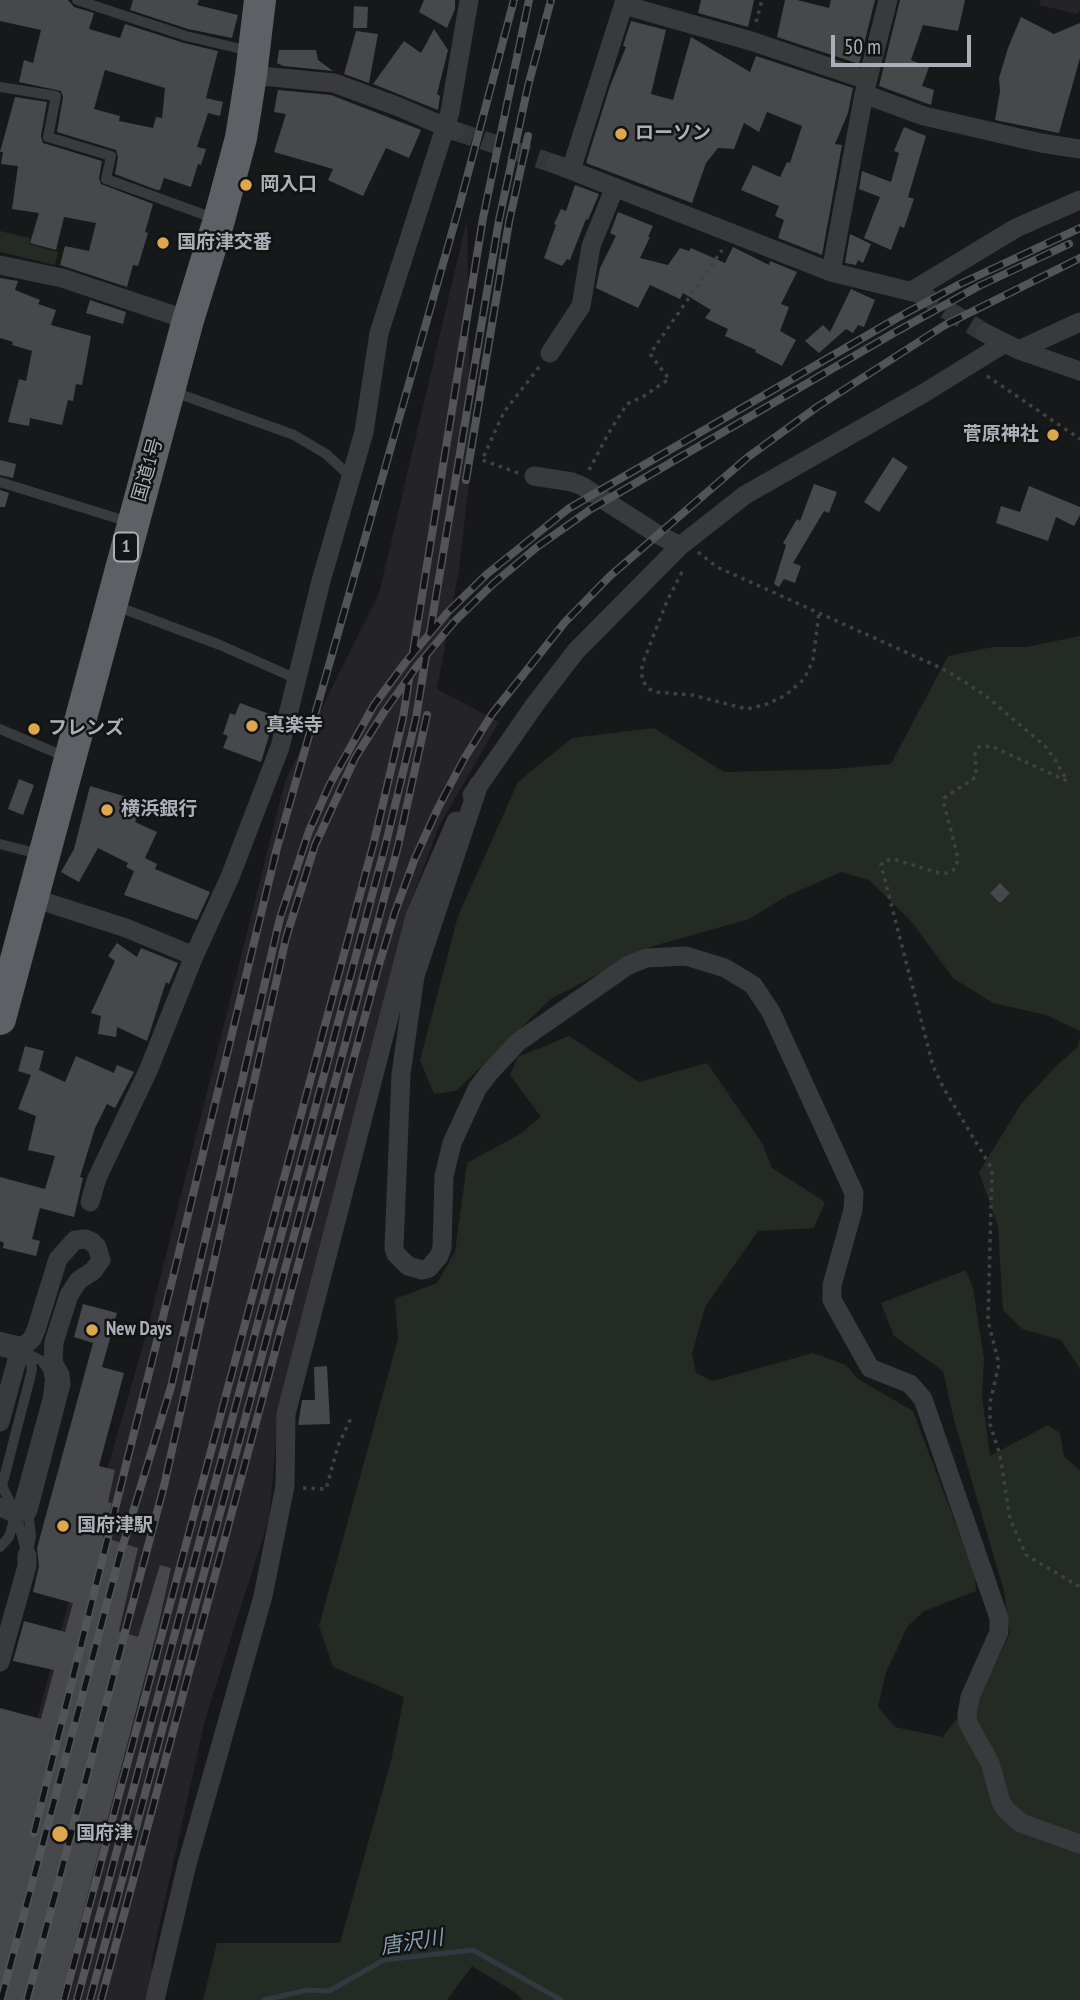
<!DOCTYPE html>
<html>
<head>
<meta charset="utf-8">
<style>
  body { margin:0 }
  #map { position:relative; width:1080px; height:2000px; overflow:hidden; background:#171819; font-family:"PT Sans Narrow",sans-serif }
  canvas { display:block }
  .scale { position:absolute; left:831px; top:35px; width:140px; height:32px; box-sizing:border-box; border:4px solid #abafb7; border-top:0; padding-left:9px; font-size:21px; line-height:24px; white-space:nowrap; color:#abafb7; -webkit-text-stroke:5px #121314; paint-order:stroke }
</style>
</head>
<body>
<div id="map">
<canvas width="1080" height="2000"></canvas>
<div class="scale">50 m</div>
</div>
<script>
const c = document.querySelector('canvas').getContext('2d');
c.lineJoin = 'round';
function paint(path, color) {
  c.fillStyle = color;
  c.fill(path, 'evenodd');
}
function toPath(rows) {
  const path = new Path2D();
  for (const r of rows) {
    path.moveTo(r[0], r[1]);
    for (let i = 2; i < r.length; i += 2) path.lineTo(r[i], r[i + 1]);
  }
  return path;
}
function strokePath(path, color, width, dash) {
  c.strokeStyle = color;
  c.lineWidth = width;
  c.lineCap = dash ? 'butt' : 'round';
  c.setLineDash(dash || []);
  c.stroke(path);
}
function label(font, color, halo, rows, align = 'center') {
  c.font = font + ' "PT Sans Narrow","Noto Sans JP",sans-serif';
  c.lineWidth = 5;
  c.setLineDash([]);
  c.textBaseline = 'middle';
  c.strokeStyle = halo;
  c.fillStyle = color;
  for (const [text, x, y, turn = 0] of rows) {
    c.save();
    c.translate(x, y);
    c.rotate((+turn || 0) * Math.PI / 180);
    c.textAlign = isNaN(turn) ? turn : align;
    if (halo) c.strokeText(text, 0, 0);
    c.fillText(text, 0, 0);
    c.restore();
  }
}
const built = toPath([
  [1041,0,1080,0,1080,9,1078,14,1039,5],
  [467,219,471,467,459,569,437,689,499,722,439,826,402,926,397,956,277,1429,269,1518,205,1720,151,1963,153,1975,146,2000,0,2000,0,1863,15,1801,67,1608,146,1335,285,781,379,594]
]);
const green = toPath([
  [0,231,30,238,29,244,58,252,55,265,0,252],
  [1080,636,1080,1031,1046,1015,993,1003,953,978,911,921,869,880,841,872,787,896,749,919,650,947,551,999,456,1091,434,1094,420,1060,458,916,518,782,572,738,654,728,724,772,835,769,891,764,948,656,993,647,1026,647],
  [569,1036,639,1082,707,1063,762,1143,772,1168,825,1202,814,1228,758,1231,705,1307,692,1354,696,1373,713,1381,813,1353,846,1365,858,1379,913,1411,975,1575,976,1591,924,1611,908,1626,886,1672,878,1707,895,1727,943,1737,992,1670,1010,1633,1004,1591,954,1420,943,1371,894,1336,881,1303,966,1270,973,1288,984,1359,982,1397,990,1456,1048,1425,1060,1433,1064,1456,1080,1471,1080,2000,522,2000,516,1993,472,1966,447,2000,203,2000,217,1943,340,1943,391,1761,404,1697,333,1667,319,1626,398,1339,395,1299,437,1283,455,1252,467,1163,520,1134,541,1117,510,1075,518,1057],
  [1080,1039,1080,1369,1061,1340,1022,1329,1003,1310,998,1226,979,1172,1021,1104,1056,1066,1077,1048]
]);
const stream = toPath([
  [264,2000,308,1990,329,1991,384,1960,473,1950,561,2000]
]);
const building = toPath([
  [0,0,68,0,74,7,94,13,89,29,120,38,125,24,184,43,218,51,206,98,223,102,220,116,208,113,197,147,206,149,201,165,198,164,191,187,164,178,160,190,157,190,115,174,118,157,116,150,57,132,63,97,61,91,19,82,24,60,33,63,41,30,0,21],
  [105,70,165,88,162,118,156,117,153,128,119,121,120,116,94,109],
  [133,0,199,0,197,5,238,15,232,38,188,29,130,10],
  [424,0,455,0,455,9,447,28,419,12],
  [701,0,754,0,748,27,698,13],
  [785,0,797,0,829,8,831,0,875,0,859,64,777,37],
  [900,0,965,0,958,31,923,25,911,60,929,67,922,86,934,90,931,105,879,86],
  [354,6,368,7,367,28,353,28],
  [1021,17,1054,34,1080,23,1080,58,1059,133,995,120,1000,91,999,78,1008,48],
  [631,21,666,30,651,94,673,100,691,37,750,72,756,56,853,88,848,113,835,144,842,145,822,255,778,238,784,220,775,216,779,206,741,190,753,165,780,177,787,162,790,163,802,126,767,112,759,132,744,123,734,149,718,148,706,163,692,203,586,163,610,86,626,47,623,46],
  [434,29,448,50,437,94,440,96,438,110,373,84,404,41,421,53],
  [356,31,378,34,369,83,344,74],
  [279,50,316,50,318,60,333,71,283,66,277,63],
  [278,90,331,95,421,130,409,158,386,148,363,196,328,180,333,169,274,152,286,114,274,112],
  [15,97,47,102,41,136,43,143,102,161,99,178,101,184,153,204,145,232,148,233,138,266,133,265,127,287,60,265,65,246,89,251,96,223,64,217,56,250,30,243,39,213,12,209,18,166,1,164,3,152,0,152],
  [904,127,926,136,908,197,914,199,904,228,900,226,891,250,864,238,880,197,859,189,862,171,891,182,899,153,894,151],
  [575,185,599,194,588,220,586,219,570,260,567,259,562,266,544,258,556,225,554,224,561,209,566,211],
  [618,212,653,226,648,237,650,237,640,258,668,265,680,248,689,251,691,248,725,263,733,247,769,265,770,261,797,272,781,304,789,307,780,331,796,340,782,366,755,352,756,350,725,336,728,329,705,318,711,310,683,293,680,299,650,285,638,308,596,288,600,268,616,236,610,233],
  [850,234,871,244,863,263,858,260,856,265,845,263],
  [0,278,18,281,15,290,40,300,38,304,56,310,51,325,91,336,82,385,76,384,73,401,68,400,62,425,30,418,29,426,8,422,19,379,26,381,32,351,12,345,13,342,0,338],
  [851,289,875,300,864,327,858,325,853,333,846,329,819,353,805,341,823,325,830,332],
  [90,300,126,312,123,324,86,313],
  [893,457,908,467,879,512,864,502],
  [0,460,16,464,13,478,0,475],
  [814,484,837,492,829,513,824,511,793,563,801,566,795,583,784,579,779,587,774,584,786,545,783,543,797,519,800,521],
  [1029,486,1080,507,1080,515,1074,526,1056,517,1048,541,996,523,1001,506,1020,512],
  [0,490,9,493,5,507,0,507],
  [240,703,275,716,261,762,223,748,228,736,223,734,230,713,235,715],
  [19,779,34,785,23,815,8,809],
  [90,786,130,798,128,804,141,808,135,822,157,832,145,858,157,864,155,869,210,892,197,920,124,895,134,871,126,867,128,863,98,848,79,882,61,872,74,849],
  [1000,883,1010,893,1000,903,990,893],
  [117,943,137,957,141,948,178,963,169,984,166,982,147,1041,117,1027,116,1037,98,1034,101,1016,91,1013,115,961,108,956],
  [25,1046,44,1051,39,1070,65,1082,76,1056,114,1073,117,1065,134,1072,115,1108,107,1104,95,1128,80,1177,83,1178,74,1217,40,1208,32,1239,40,1241,36,1256,3,1248,4,1243,0,1241,0,1177,45,1189,55,1156,28,1150,36,1116,18,1109,31,1075,18,1071],
  [83,1304,117,1313,102,1367,124,1373,99,1466,115,1470,108,1502,112,1503,103,1537,138,1548,119,1631,138,1637,160,1565,171,1568,158,1627,60,2000,4,2000,6,1993,0,1992,0,1708,41,1719,54,1670,13,1661,24,1621,65,1632,73,1603,33,1592,39,1566,37,1548,93,1343,74,1337],
  [327,1366,330,1424,298,1425,302,1400,315,1400,314,1367]
]);
const minorTunnel = toPath([
  [455,131,555,164],
  [921,294,985,333]
]);
const path = toPath([
  [756,22,762,0],
  [987,376,1080,439],
  [589,470,608,434,627,404,644,396,669,379,650,354,722,250],
  [518,473,482,460,504,412,540,366],
  [698,552,717,567,943,669,968,684,987,697,1045,746,1056,761,1067,781,991,746,979,747,975,754,976,777,944,798,944,804,958,858,956,868,948,873,939,873,896,860,885,860,881,865,933,1066,943,1087,992,1169,988,1321,999,1364,990,1403,990,1424,1000,1455,1010,1519,1026,1555,1080,1587],
  [682,572,667,601,642,665,642,680,649,689,657,692,692,695,747,709,767,704,786,695,804,679,813,661,819,612],
  [303,1488,326,1489,338,1446,351,1418]
]);
const service = toPath([
  [77,0,186,36,250,51],
  [0,87,56,96,48,137,111,156,106,179,216,219],
  [174,392,294,435,326,454,351,477],
  [0,482,129,522],
  [116,606,220,645,297,679],
  [0,729,66,757],
  [0,844,39,854],
  [22,1352,31,1363,32,1370,2,1486,16,1514,27,1555],
  [28,1510,31,1536,28,1551],
  [0,1547,9,1537,16,1514,48,1397,50,1379,48,1370,42,1361,20,1350]
]);
const minor = toPath([
  [624,5,751,41,867,80],
  [251,75,334,83,399,107,455,131],
  [864,94,924,116,1041,143,1080,149],
  [555,164,831,272,921,294],
  [571,170,625,0],
  [0,265,62,278,188,320],
  [831,272,864,94,888,0],
  [912,291,1016,228,1080,200],
  [985,333,1019,350,1080,371],
  [1019,350,1080,322],
  [550,353,581,306,591,246,615,187],
  [534,476,572,482,582,486,657,534,680,546],
  [479,784,415,976,401,1074,394,1248,396,1254,408,1266,422,1270,429,1268,439,1256,442,1248,444,1176,452,1143,477,1089,489,1073,518,1042,627,966,646,958,686,956,725,968,753,985,771,1012,854,1193,853,1210,832,1285,832,1300,870,1368,910,1384,923,1399,999,1618,999,1632,970,1697,967,1714,968,1723,990,1763,1001,1802,1006,1810,1021,1823,1080,1844],
  [472,795,536,703,576,651,680,546,745,495,924,393,1005,343],
  [33,898,126,928,194,956],
  [90,1202,97,1178,148,1071,194,956,230,877,280,747,321,581,364,432,379,333,450,112,469,0],
  [0,1422,20,1349,32,1339,36,1330,58,1259,75,1240,86,1239,92,1242,97,1247,101,1260,93,1271,79,1280,69,1295,54,1342,53,1362,60,1375,61,1384,28,1510,16,1514,0,1507],
  [0,1662,27,1566,27,1555],
  [155,2000,187,1864,263,1596,285,1486,286,1414,415,916,456,821]
]);
const tertiary = toPath([
  [0,1344,20,1349]
]);
const trunk = toPath([
  [0,1019,188,320,219,220,241,138,251,75,260,0]
]);
const rail = toPath([
  [466,480,509,222,528,136],
  [430,632,499,220,528,86,551,0],
  [413,652,483,218,529,0],
  [34,1833,174,1273,277,848,458,211,514,0],
  [1,2000,120,1555,171,1387,280,918,309,831,330,784,374,705,405,663,447,613,487,574,568,509,897,318,960,284,1080,228],
  [27,2000,164,1486,286,938,315,845,355,758,384,712,417,666,455,621,493,584,537,547,591,509,892,334,979,286,1069,244],
  [64,2000,374,842,403,718,409,679],
  [77,2000,386,843,416,718,426,656],
  [90,2000,398,846,427,715],
  [101,2000,378,968,395,912,415,858,438,808,464,759,492,714,565,622,610,576,748,457,817,407,945,325,1080,258]
]);
const markers = [
  [621,134,7,"#dea74b"],
  [246,185,7,"#dea74b"],
  [163,243,7,"#dea74b"],
  [1053,435,7,"#dea74b"],
  [252,726,7,"#dea74b"],
  [34,729,7,"#dea74b"],
  [107,810,7,"#dea74b"],
  [92,1330,7,"#dea74b"],
  [63,1526,7,"#dea74b"],
  [60,1834,9,"#dea74b"]
];
const shields = [
  [126,547,24]
];
const shieldNames = [
  ["1",126,547]
];
const poiNames = [
  ["ローソン",635,134],
  ["岡入口",260,185],
  ["国府津交番",177,243],
  ["菅原神社",1039,435,"right"],
  ["真楽寺",266,726],
  ["フレンズ",48,729],
  ["横浜銀行",121,810],
  ["New Days",106,1330],
  ["国府津駅",77,1526],
  ["国府津",76,1834]
];
const streetNames = [
  ["国道1号",148,470,-74]
];
const waterNames = [
  ["唐沢川",412,1943,-9]
];
paint(built, '#242426');
paint(green, '#242b25');
strokePath(stream, '#323a41', 5);
paint(building, '#47484b');
strokePath(minorTunnel, '#353639', 19, [19, 10]);
strokePath(path, '#3f4145', 3.5, [3.5, 5]);
strokePath(service, '#393a3e', 10);
strokePath(minor, '#393a3e', 19);
strokePath(tertiary, '#393a3e', 24);
strokePath(trunk, '#5d6065', 32);
strokePath(rail, '#525458', 8);
strokePath(rail, '#121314', 5, [16]);
for (const [x, y, r, color] of markers) {
  const dot = new Path2D();
  dot.arc(x, y, r, 0, 2 * Math.PI);
  c.fillStyle = color;
  c.fill(dot);
  strokePath(dot, '#121314', 2.5);
}
for (const [x, y, w] of shields) {
  const box = new Path2D();
  box.roundRect(x - w / 2, y - 14.5, w, 29, 5);
  c.fillStyle = '#121314';
  c.fill(box);
  strokePath(box, '#abafb7', 2);
}
label('bold 18px', '#abafb7', null, shieldNames);
label('bold 19px', '#abafb7', '#121314', poiNames, 'left');
label('19px', '#abafb7', '#121314', streetNames);
label('italic 21px', '#869dae', '#121314', waterNames);
</script>
</body>
</html>
